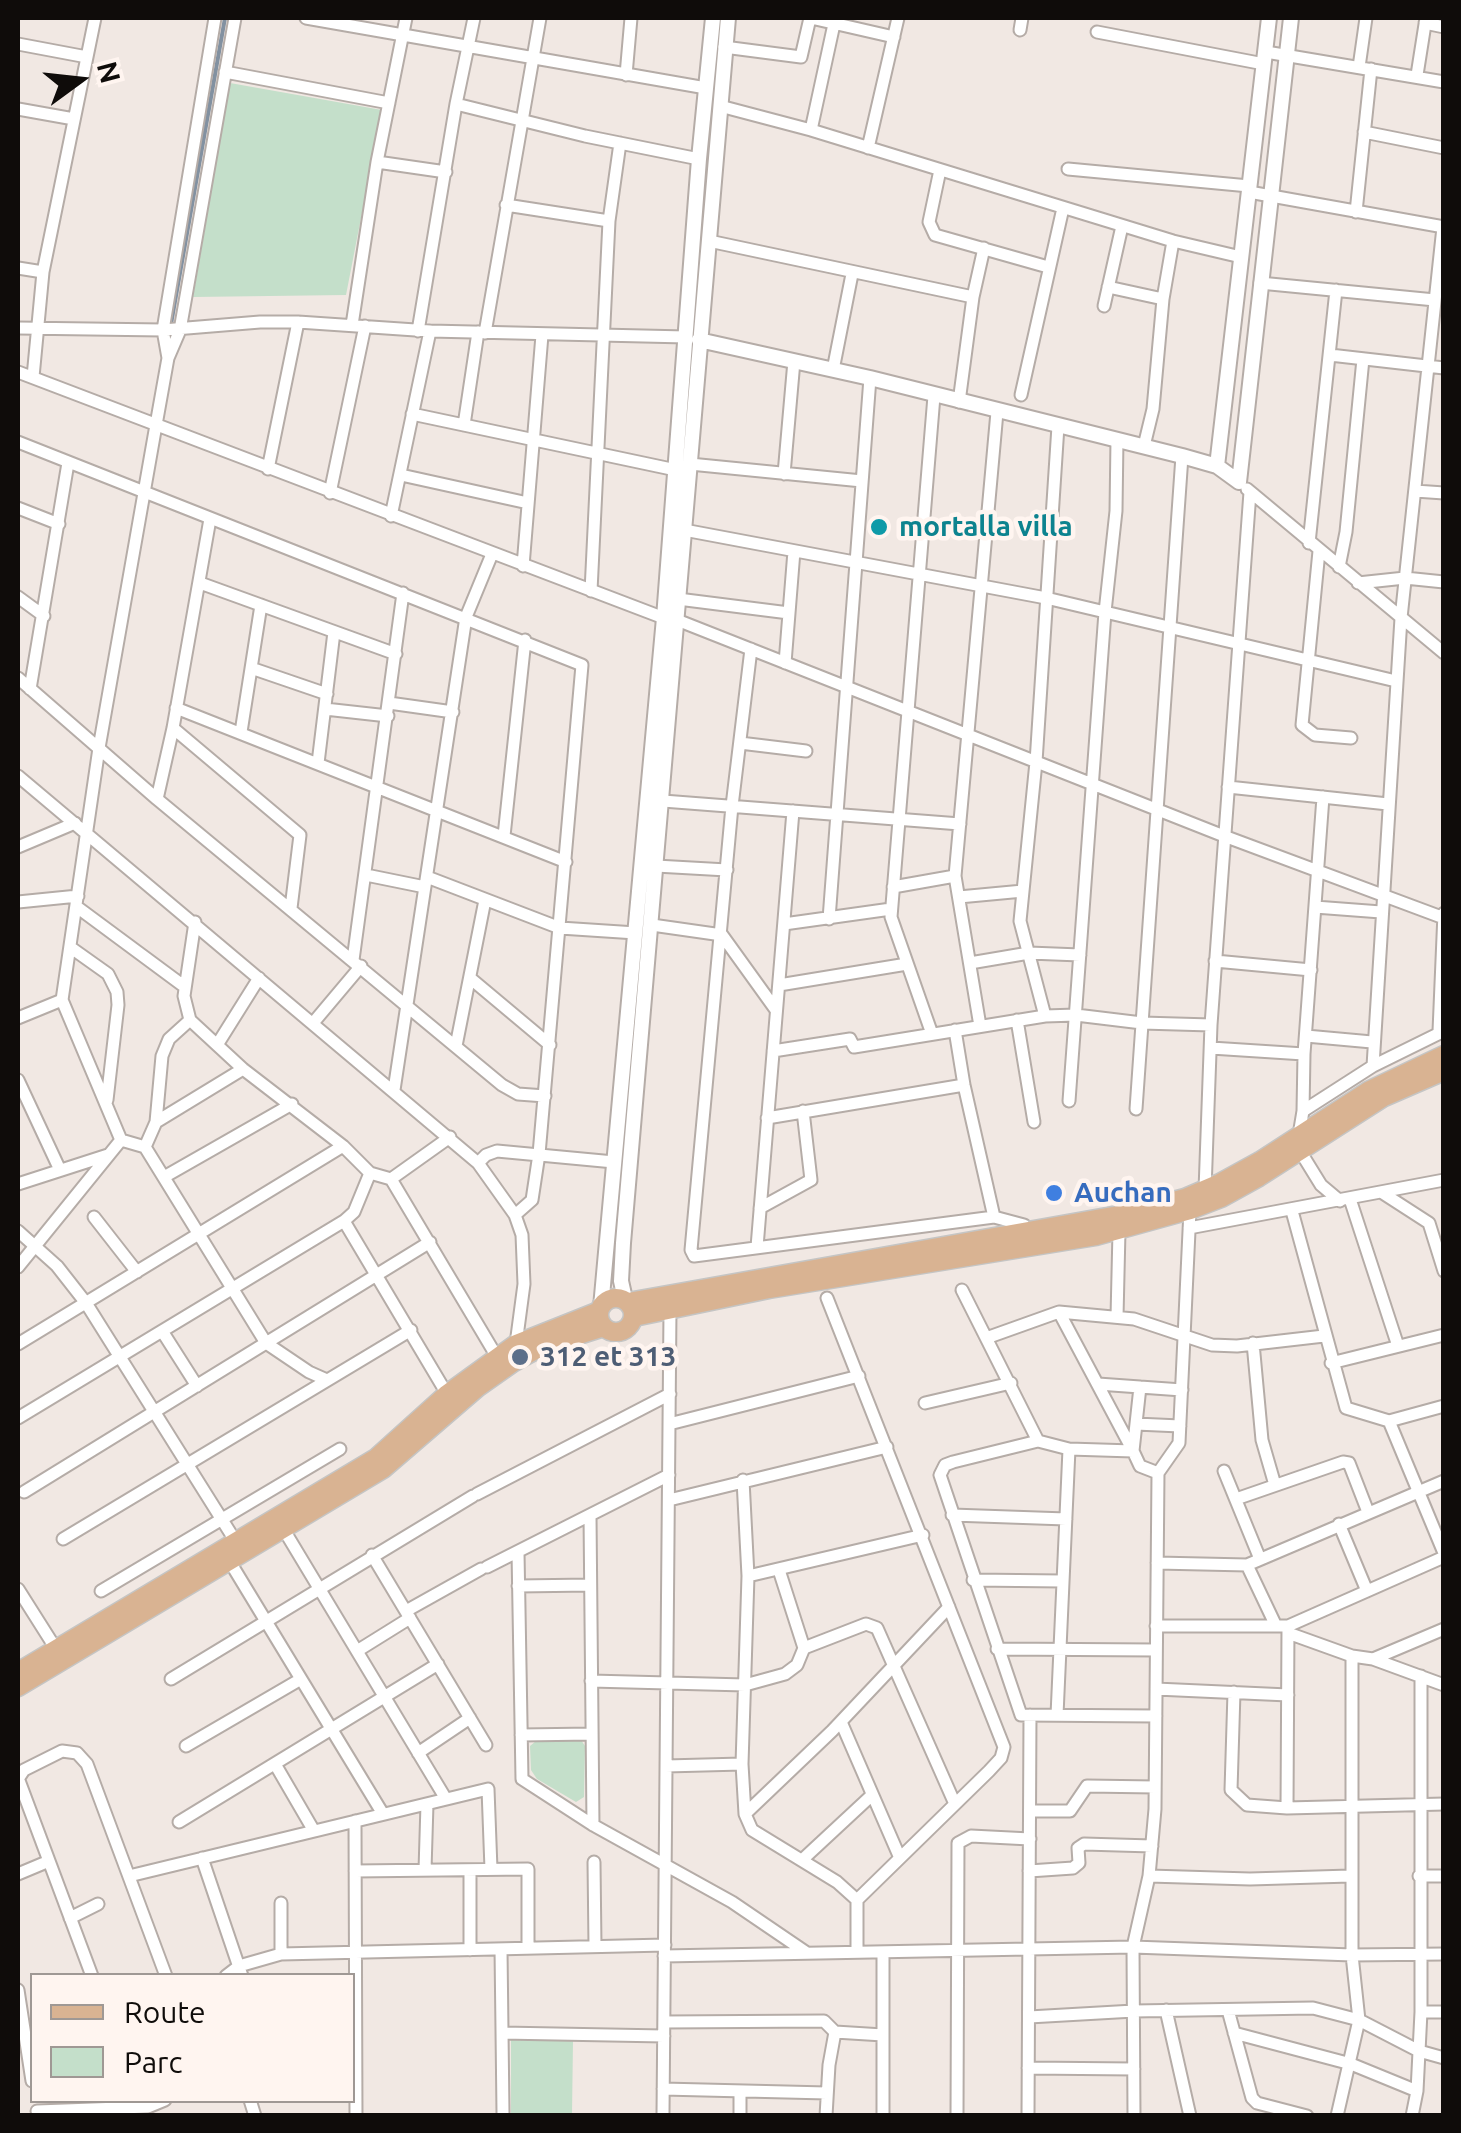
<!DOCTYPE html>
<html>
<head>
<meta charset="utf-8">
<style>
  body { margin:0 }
  #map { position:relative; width:1461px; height:2133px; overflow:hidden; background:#f1e8e3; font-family:Ubuntu,sans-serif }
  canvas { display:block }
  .frame { position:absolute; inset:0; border:20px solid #0f0c0a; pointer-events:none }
  .legend { position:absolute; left:30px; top:1973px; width:325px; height:130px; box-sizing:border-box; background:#fff5f0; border:2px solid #9f9894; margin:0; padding:12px 18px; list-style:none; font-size:30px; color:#0f0c0a }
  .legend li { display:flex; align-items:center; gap:20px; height:50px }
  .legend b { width:50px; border:2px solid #9f9894 }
  .north { position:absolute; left:30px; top:30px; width:100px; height:100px; -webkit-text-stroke:8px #fff5f0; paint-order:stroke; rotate:75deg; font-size:28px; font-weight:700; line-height:40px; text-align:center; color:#0f0c0a }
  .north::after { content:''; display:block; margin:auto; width:35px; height:45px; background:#0f0c0a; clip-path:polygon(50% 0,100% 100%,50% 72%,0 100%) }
</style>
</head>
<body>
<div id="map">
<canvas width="1461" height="2133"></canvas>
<div class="frame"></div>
<ul class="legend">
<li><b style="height:12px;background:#d9b392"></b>Route</li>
<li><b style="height:28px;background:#c4dfca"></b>Parc</li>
</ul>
<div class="north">N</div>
</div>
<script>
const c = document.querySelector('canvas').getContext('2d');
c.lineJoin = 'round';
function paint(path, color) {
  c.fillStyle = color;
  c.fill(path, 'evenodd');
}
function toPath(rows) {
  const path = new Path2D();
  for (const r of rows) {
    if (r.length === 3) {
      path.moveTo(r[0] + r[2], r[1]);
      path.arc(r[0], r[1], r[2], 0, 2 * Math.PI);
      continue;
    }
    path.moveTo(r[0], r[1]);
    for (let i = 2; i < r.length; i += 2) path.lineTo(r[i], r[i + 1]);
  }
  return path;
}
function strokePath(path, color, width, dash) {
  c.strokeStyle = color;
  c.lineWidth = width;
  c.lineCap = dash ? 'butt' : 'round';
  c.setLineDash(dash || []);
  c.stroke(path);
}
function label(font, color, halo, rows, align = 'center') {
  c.font = font + ' Ubuntu,sans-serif';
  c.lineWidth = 9;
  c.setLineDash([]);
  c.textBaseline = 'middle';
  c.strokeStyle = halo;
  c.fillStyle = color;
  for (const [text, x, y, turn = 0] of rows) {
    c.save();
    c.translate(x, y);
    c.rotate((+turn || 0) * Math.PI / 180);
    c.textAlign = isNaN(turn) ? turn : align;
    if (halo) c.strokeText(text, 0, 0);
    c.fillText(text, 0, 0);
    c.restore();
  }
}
const green = toPath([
  [230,83,382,110,346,295,193,297],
  [581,1740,585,1746,584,1797,576,1802,537,1779,531,1770,530,1746,536,1741],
  [511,2040,573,2041,572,2114,511,2114]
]);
const stream = toPath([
  [171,324,225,18]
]);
const minor = toPath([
  [306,18,706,88],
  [811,18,894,37],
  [1425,23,1444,27],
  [1020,30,1022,18],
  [1097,32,1264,64],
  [18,44,87,57],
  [724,47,801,57,810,18],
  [1266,52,1444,82],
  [1359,67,1366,18],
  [225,72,389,103],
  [626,75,631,18],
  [1417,75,1426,18],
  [456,104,585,136,699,159],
  [720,106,811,130,1173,241,1241,257],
  [18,109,74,119],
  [811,130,834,24],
  [1364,132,1444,148],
  [868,148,898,18],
  [377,162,446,172],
  [1068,169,1249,186],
  [940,170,929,222,935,235,1048,267],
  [1249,192,1444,227],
  [506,205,609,221],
  [1356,212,1371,69],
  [709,241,973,297,959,402],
  [18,268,43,272],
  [1260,283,1435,300],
  [1108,287,1163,299,1153,409,1144,446],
  [973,297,984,248],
  [1163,299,1173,241],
  [1104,306,1122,226],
  [352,325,377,162,406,18],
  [18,328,163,330,260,322,298,322,430,331,686,337],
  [418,331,456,104,474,18],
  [485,333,540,18],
  [1330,355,1444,368],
  [168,358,163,330,215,18],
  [833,370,852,274],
  [18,372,664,618],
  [33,377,43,272,95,18],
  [1021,395,1063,208],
  [412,414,676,470],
  [464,425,478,332],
  [18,442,582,665,539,1154,532,1200,515,1215],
  [690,464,862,481],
  [268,469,298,322],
  [784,474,794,361],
  [401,475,528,503],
  [1247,489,1444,653],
  [1415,491,1444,493],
  [330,493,365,326],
  [18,508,59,524],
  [391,516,430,331],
  [684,530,1046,598,1396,681],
  [1309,543,1336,290],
  [1319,551,1302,725,1315,735,1351,738],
  [523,566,542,335],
  [1339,567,1346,532,1363,359],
  [200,583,396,654],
  [1358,583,1405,578,1444,582],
  [591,591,609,221,620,143],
  [18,597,44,616],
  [678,599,789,613],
  [677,620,1224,836,1444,918],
  [751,649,732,806,691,1250,694,1256,994,1217,964,1085,955,1030],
  [785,663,794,551],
  [251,668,327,694],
  [18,678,157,799,502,1085,518,1094,545,1096],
  [30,689,68,463],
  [389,703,453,712],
  [176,708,566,862],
  [325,709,388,716],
  [173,728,300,835,291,908],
  [241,732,261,605],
  [740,743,806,751],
  [318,763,334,632],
  [18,776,478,1163,515,1215,522,1235,524,1284,516,1344],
  [1228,787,1388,804],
  [157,799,173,728,210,519],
  [663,801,960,824],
  [504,836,525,640],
  [18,847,75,823],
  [656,866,727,870],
  [366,875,425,887],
  [427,877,560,928,636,933],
  [893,887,955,876],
  [959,897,1023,891],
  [18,902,78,896],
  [77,907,185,987],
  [1315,907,1381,912],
  [829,919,870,378],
  [195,922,184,996,190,1020,243,1069,343,1146,370,1173,391,1179,497,1357],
  [784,924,891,909],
  [652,925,722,935,776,1010],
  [70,947,108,974,117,992,118,1005,107,1100],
  [353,960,403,593],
  [1215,961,1311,970],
  [970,963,1029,953,1080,955],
  [470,978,550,1045],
  [779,985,907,964],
  [1045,1016,1020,921,1036,762,1058,426],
  [18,1018,62,1000],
  [1017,1020,1034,1122],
  [313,1023,361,966],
  [980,1026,955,876,997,412],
  [1439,1031,1444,913],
  [932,1034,891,917,934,396],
  [1306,1036,1372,1042],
  [217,1045,259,978],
  [456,1046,485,900],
  [1211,1048,1304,1054],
  [773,1051,850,1039,854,1047,1045,1016,1076,1015,1142,1023,1211,1025],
  [1373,1066,1401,618,1443,227],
  [18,1080,60,1170],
  [394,1090,466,617,492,554],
  [1069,1101,1105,612,1116,511,1117,439],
  [1136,1109,1182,456],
  [1303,1111,1373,1066,1444,1031],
  [767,1118,964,1085],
  [156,1122,243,1069],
  [1299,1135,1303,1111,1304,1054,1323,797],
  [121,1140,62,1000,99,748,156,425,168,358,180,330,235,18],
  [121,1140,145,1147,266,1343,309,1372,327,1380],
  [145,1147,156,1122,162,1056,169,1039,190,1020],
  [1300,1151,1321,1185,1340,1201],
  [478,1163,486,1155,497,1151,614,1162],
  [370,1173,354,1212,344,1221,447,1394],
  [164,1177,292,1104],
  [391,1179,450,1137],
  [18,1184,108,1155],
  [1205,1190,1211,1025,1250,492],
  [1381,1192,1429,1223,1444,1271],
  [1350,1199,1398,1346],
  [760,1208,811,1180,803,1111],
  [1292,1211,1346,1408,1389,1421,1444,1553],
  [94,1217,137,1272],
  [994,1217,1024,1225,1026,1232],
  [1189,1228,1444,1180],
  [18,1231,57,1266,86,1303,236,1542],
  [757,1247,793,811],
  [18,1267,121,1140],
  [962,1290,1038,1441],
  [827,1298,1004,1747,1001,1758,989,1771,857,1900],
  [1059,1312,1134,1319,1212,1345,1237,1346,1324,1336],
  [1117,1317,1119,1231],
  [162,1331,197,1386],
  [989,1337,1059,1312,1133,1451],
  [1253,1343,1262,1440,1275,1485],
  [18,1344,343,1146],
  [1331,1363,1444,1335],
  [1098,1384,1182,1390],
  [925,1403,1011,1383],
  [18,1418,344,1221],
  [1389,1421,1444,1406],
  [669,1424,859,1376],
  [1136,1424,1180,1426],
  [1133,1451,1140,1387],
  [1224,1471,1260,1559],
  [743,1480,748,1576,742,1764,745,1814,752,1830,837,1882,857,1900,857,1952],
  [24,1492,430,1242],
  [477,1494,670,1394],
  [1236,1499,1343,1462,1349,1463,1368,1512],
  [669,1500,887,1447],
  [590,1515,593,1825],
  [952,1515,1066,1519],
  [1339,1524,1367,1591],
  [284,1530,446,1799],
  [63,1539,411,1330],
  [518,1552,522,1779,593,1825,732,1902,807,1953],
  [372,1555,486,1745],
  [230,1562,383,1814],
  [1157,1563,1247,1565,1444,1481],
  [1247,1565,1276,1626],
  [487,1567,669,1475],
  [748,1576,923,1535],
  [973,1580,1062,1581],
  [518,1586,590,1585],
  [18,1589,56,1649],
  [101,1591,340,1449],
  [406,1611,481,1569],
  [1156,1626,1288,1626,1444,1557],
  [1288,1633,1352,1656,1373,1659,1444,1629],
  [804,1648,866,1624,877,1628,955,1804],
  [997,1649,1156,1650],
  [357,1651,410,1618],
  [1373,1659,1444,1685],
  [171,1679,473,1496],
  [591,1681,745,1685,785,1674,797,1665,804,1648,779,1570],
  [1156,1689,1288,1695],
  [1234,1692,1231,1790,1247,1805,1287,1808,1444,1804],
  [1057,1715,1069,1449],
  [1156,1716,1021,1715,940,1475,945,1465,953,1462,1038,1441,1069,1449,1133,1451,1140,1466,1158,1473],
  [841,1722,900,1858],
  [521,1735,592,1734],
  [186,1746,301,1679],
  [418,1753,470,1718],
  [275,1764,314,1831],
  [666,1766,742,1764],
  [18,1778,92,1976],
  [18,1779,24,1770,62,1751,77,1753,87,1764,166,1976],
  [1287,1808,1288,1626],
  [1030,1811,1070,1811,1087,1786,1155,1787],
  [745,1814,832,1731,949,1607],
  [355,1821,356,2116],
  [179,1822,438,1664],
  [202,1858,242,1976],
  [802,1860,872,1795],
  [594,1862,595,1946],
  [425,1870,427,1804],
  [470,1870,470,1950],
  [355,1871,528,1869,528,1948],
  [1029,1871,1073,1868,1079,1863,1078,1848,1084,1844,1152,1846],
  [18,1874,49,1861],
  [129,1876,488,1789,491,1869],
  [1149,1876,1250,1879,1350,1876],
  [1419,1876,1444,1876],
  [281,1903,281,1954],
  [70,1918,98,1904],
  [501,1949,503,2113],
  [664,1956,1133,1947,1352,1955,1444,1954],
  [226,1976,239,1966,281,1954,665,1945],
  [18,1990,32,2081],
  [1166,2010,1190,2116],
  [1228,2010,1252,2098,1257,2103,1307,2116],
  [1421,2012,1444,2012],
  [1029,2017,1134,2011,1313,2008,1359,2020,1419,2051,1444,2058],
  [664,2022,824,2021,835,2032,883,2035],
  [502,2033,664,2036],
  [1234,2033,1351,2064,1417,2091],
  [1028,2068,1134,2069],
  [663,2089,827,2093],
  [250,2100,255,2116],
  [37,2111,148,2107,165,2100],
  [663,2116,670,1310],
  [740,2116,740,2092],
  [826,2116,829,2065,835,2032],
  [883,2116,883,1952],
  [957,2116,958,1843,971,1836,1030,1839],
  [1028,2116,1030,1715],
  [1134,2116,1133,1947,1149,1876,1155,1809,1158,1473,1179,1443,1190,1210],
  [1337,2116,1359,2020,1352,1955,1352,1656],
  [1412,2116,1417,2091,1421,2012,1421,1676]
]);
const tertiary = toPath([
  [699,340,870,378,1182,456,1217,466,1239,482],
  [1217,466,1269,18],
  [1239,482,1291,18],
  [625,1299,621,1281,623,1243,728,18],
  [601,1307,664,618,699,159,713,18]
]);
const primary = toPath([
  [616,1315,17],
  [628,1302,1124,1214,1185,1198,1220,1183,1260,1161,1368,1091,1444,1055],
  [634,1317,769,1289,1096,1236,1190,1210,1221,1198,1259,1177,1384,1097,1444,1071],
  [18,1672,376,1458,447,1394,516,1344,599,1311],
  [18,1687,383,1469,477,1388,514,1362,541,1347,604,1327]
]);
const markers = [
  [879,527,10,"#0f9aa8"],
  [1054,1193,10,"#3f7fe0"],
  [520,1357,10,"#5c6f8a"]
];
const cultureNames = [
  ["mortalla villa",899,527]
];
const shopNames = [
  ["Auchan",1074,1193]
];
const serviceNames = [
  ["312 et 313",540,1357]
];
paint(green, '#c4dfca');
strokePath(stream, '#8291a1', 4);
strokePath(minor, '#b5aca7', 15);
strokePath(tertiary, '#b5aca7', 18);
strokePath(primary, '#c5c5c4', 21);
strokePath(minor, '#fff', 11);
strokePath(tertiary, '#fff', 14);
strokePath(primary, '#d9b392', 18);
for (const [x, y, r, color] of markers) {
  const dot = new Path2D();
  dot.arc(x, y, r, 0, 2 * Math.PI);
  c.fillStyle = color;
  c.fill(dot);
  strokePath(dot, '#fff5f0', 4);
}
label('bold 28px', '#0d838f', '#fff5f0', cultureNames, 'left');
label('bold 28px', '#366cbe', '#fff5f0', shopNames, 'left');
label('bold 28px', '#4e5e75', '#fff5f0', serviceNames, 'left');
</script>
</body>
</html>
